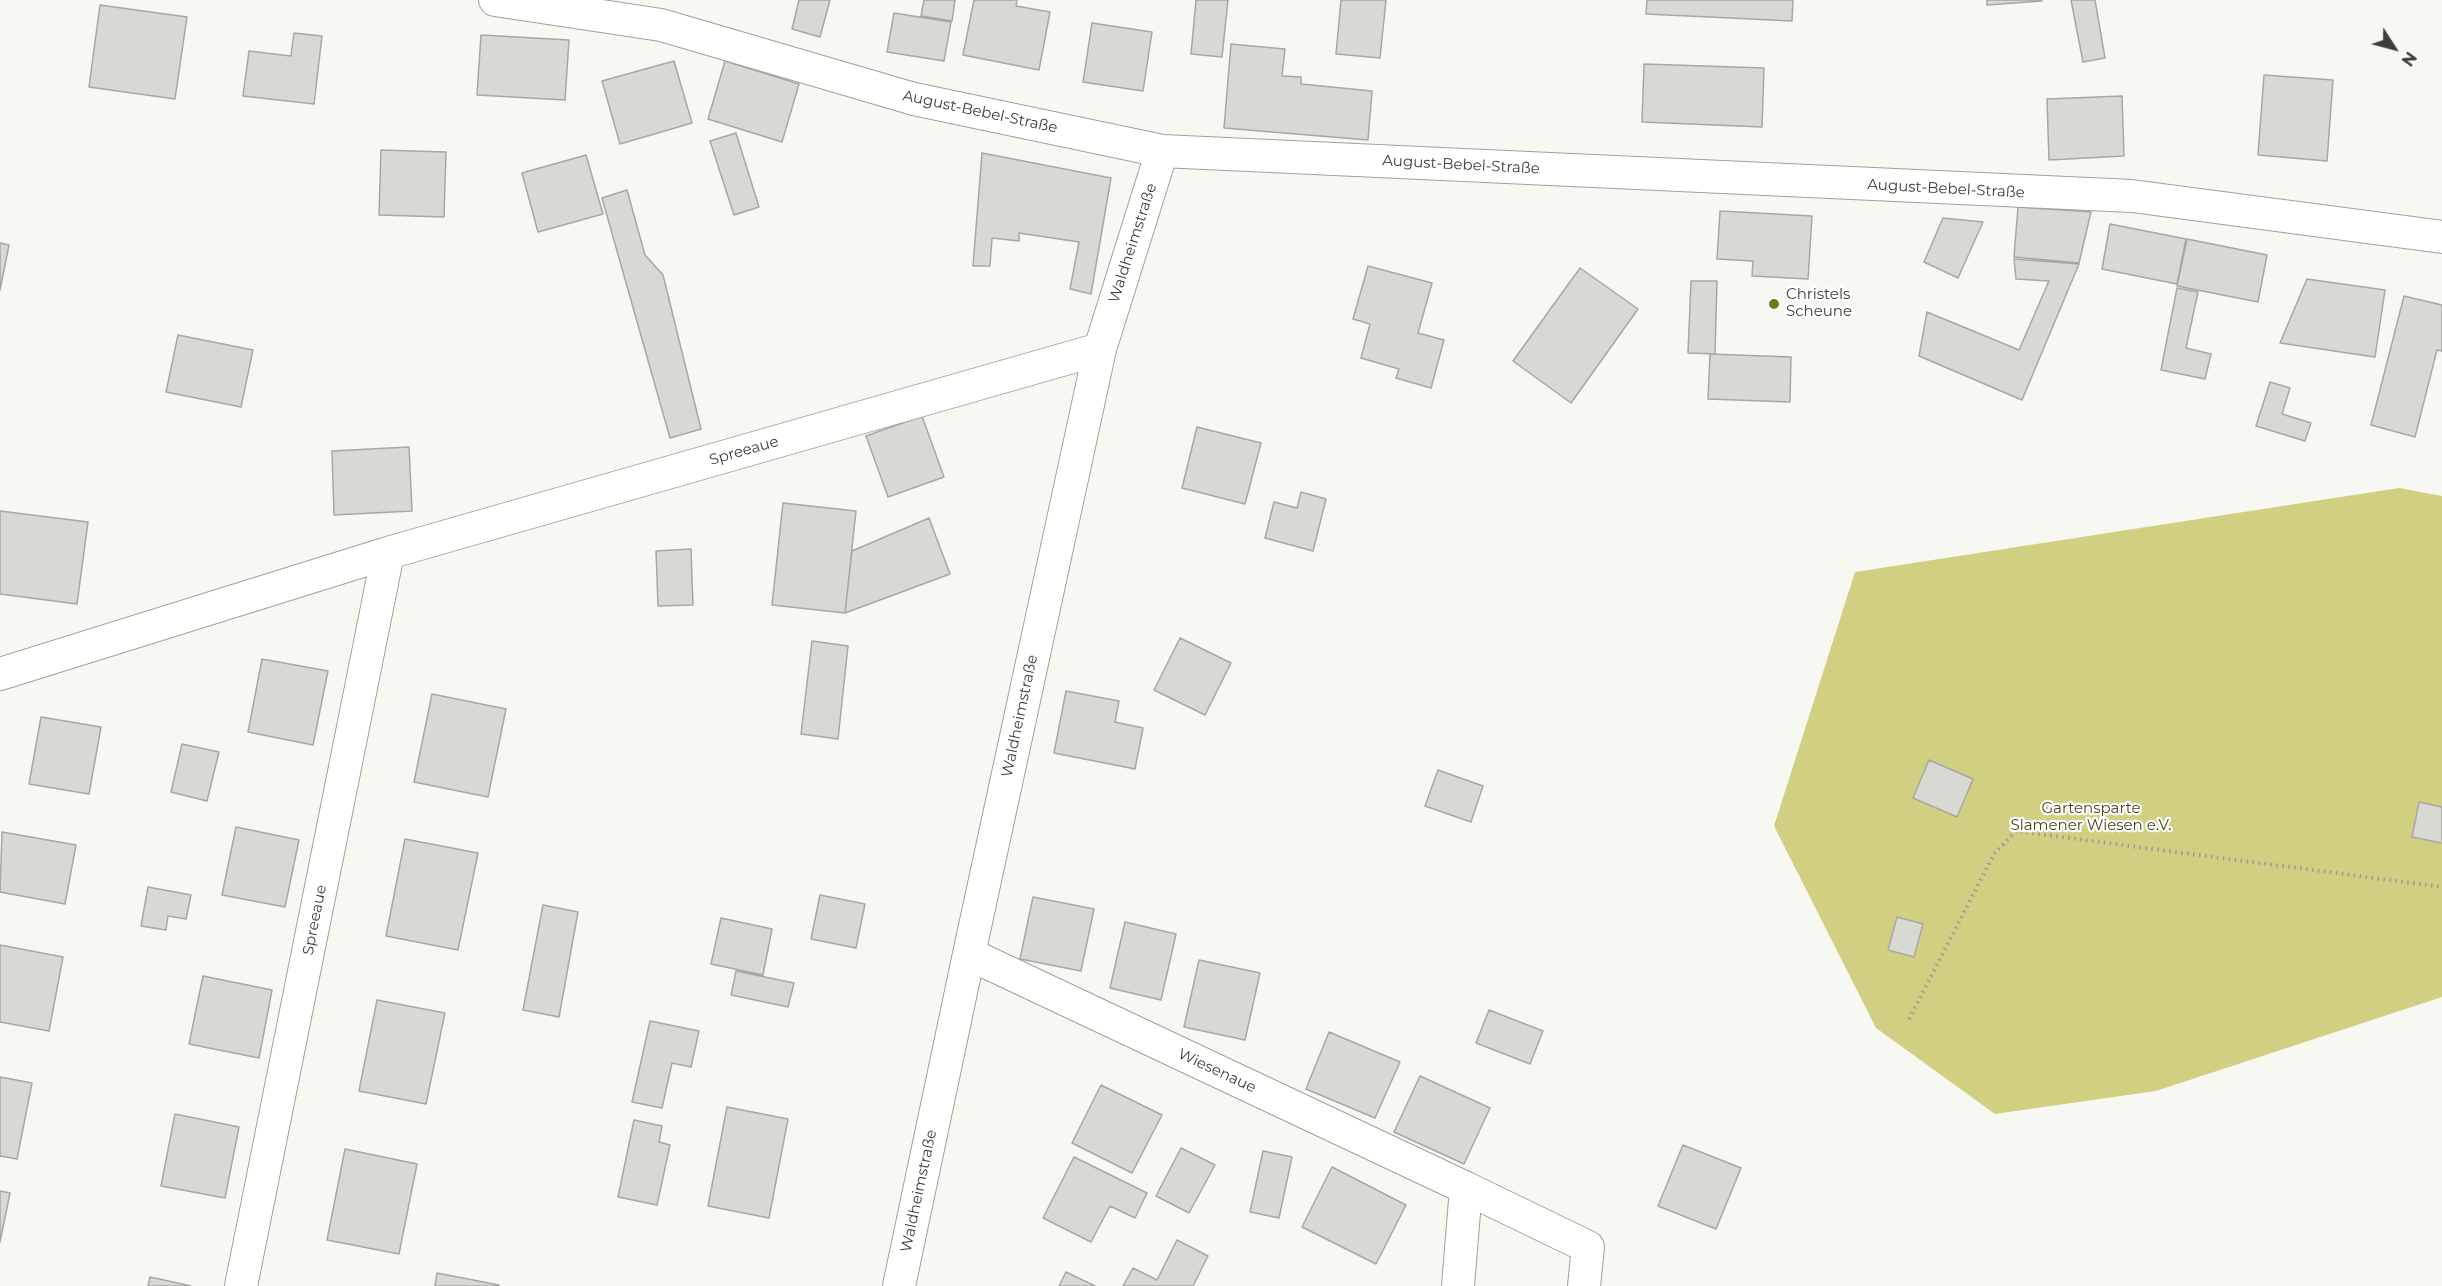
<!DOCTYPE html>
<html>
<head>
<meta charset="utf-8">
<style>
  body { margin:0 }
  #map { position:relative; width:2442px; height:1286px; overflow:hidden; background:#f8f8f2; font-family:Montserrat,sans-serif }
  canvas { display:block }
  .north { position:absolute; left:2364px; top:18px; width:60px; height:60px; -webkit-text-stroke:4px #fff; paint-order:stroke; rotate:126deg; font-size:16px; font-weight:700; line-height:24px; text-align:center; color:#3d3d3b }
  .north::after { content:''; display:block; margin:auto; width:21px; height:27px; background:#3d3d3b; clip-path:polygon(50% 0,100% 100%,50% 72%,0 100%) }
</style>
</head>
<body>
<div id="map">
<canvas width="2442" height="1286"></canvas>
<div class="north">N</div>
</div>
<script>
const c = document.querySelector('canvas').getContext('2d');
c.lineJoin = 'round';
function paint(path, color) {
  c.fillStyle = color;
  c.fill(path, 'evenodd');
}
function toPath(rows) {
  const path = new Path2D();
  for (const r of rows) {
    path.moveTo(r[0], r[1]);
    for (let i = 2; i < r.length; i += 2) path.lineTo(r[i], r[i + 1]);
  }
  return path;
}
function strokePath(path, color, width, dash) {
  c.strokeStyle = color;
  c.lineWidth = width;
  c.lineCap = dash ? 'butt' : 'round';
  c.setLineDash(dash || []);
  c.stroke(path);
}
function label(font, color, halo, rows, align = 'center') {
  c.font = font + ' Montserrat,sans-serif';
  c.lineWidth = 4.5;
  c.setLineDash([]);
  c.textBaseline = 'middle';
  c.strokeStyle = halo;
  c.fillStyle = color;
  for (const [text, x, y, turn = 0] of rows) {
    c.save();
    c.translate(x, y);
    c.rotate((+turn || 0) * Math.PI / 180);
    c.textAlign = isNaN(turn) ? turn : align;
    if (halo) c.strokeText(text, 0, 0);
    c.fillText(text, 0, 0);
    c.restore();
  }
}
const green = toPath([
  [2399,488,2442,496,2442,997,2156,1091,1995,1114,1876,1028,1774,826,1855,572]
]);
const building = toPath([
  [799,0,830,0,820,37,792,29,799,0],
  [924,0,955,0,952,21,921,16,924,0],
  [974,0,1017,0,1016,6,1050,12,1039,70,963,55,974,0],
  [1196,0,1228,0,1222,57,1191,54,1196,0],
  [1341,0,1386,0,1380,58,1336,54,1341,0],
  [1647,0,1793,0,1792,21,1646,14,1647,0],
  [1987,0,2041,0,2042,1,1987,5,1987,0],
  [2071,0,2095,0,2105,58,2083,62,2071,0],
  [100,5,187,17,175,99,89,87,100,5],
  [894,13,951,22,944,61,887,52,894,13],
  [1092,23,1152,32,1143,91,1083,82,1092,23],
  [294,33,322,36,314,104,243,96,249,51,291,56,294,33],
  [481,35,569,40,565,100,477,95,481,35],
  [1231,44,1285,49,1282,76,1301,77,1301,84,1372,91,1368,140,1224,128,1231,44],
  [674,61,692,123,620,144,602,81,674,61],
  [725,61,799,84,782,142,708,119,725,61],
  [1644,64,1764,68,1762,127,1642,122,1644,64],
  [2264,75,2333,80,2327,161,2258,155,2264,75],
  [2122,96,2124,156,2049,160,2047,99,2122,96],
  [736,133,759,207,734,215,710,141,736,133],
  [381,150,446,152,444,217,379,215,381,150],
  [982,153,1111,178,1091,294,1070,289,1079,242,1019,233,1019,241,992,238,990,266,973,266,982,153],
  [586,155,603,214,538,232,522,173,586,155],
  [627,190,645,255,663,275,701,429,670,438,602,198,627,190],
  [2018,207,2091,212,2079,263,2014,257,2018,207],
  [1720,211,1812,216,1808,279,1752,276,1753,261,1717,259,1720,211],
  [1943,218,1983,222,1958,278,1924,262,1943,218],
  [2110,224,2186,239,2177,284,2102,269,2110,224],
  [2187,239,2267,255,2258,302,2177,286,2187,239],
  [0,243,9,245,0,290,0,243],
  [2014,259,2079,264,2022,400,1919,356,1927,312,2019,350,2049,281,2016,279,2014,259],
  [1368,266,1432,283,1418,333,1444,340,1431,388,1396,378,1399,369,1361,358,1370,324,1353,319,1368,266],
  [1580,268,1638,309,1571,403,1513,361,1580,268],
  [2307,279,2385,290,2375,357,2280,343,2307,279],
  [1691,281,1717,281,1715,354,1688,353,1691,281],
  [2177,288,2198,292,2186,348,2211,354,2205,379,2161,370,2177,288],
  [2404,296,2442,305,2442,351,2437,350,2415,437,2371,425,2404,296],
  [178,335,253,350,241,407,166,392,178,335],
  [1710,354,1791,357,1790,402,1708,399,1710,354],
  [2270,382,2290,388,2282,414,2311,423,2305,441,2256,426,2270,382],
  [922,416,944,477,888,497,866,436,922,416],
  [1197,427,1261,443,1245,504,1182,488,1197,427],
  [409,447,412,511,334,515,332,451,409,447],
  [1301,492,1326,499,1313,551,1265,538,1274,502,1297,508,1301,492],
  [783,503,856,511,845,613,772,605,783,503],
  [0,511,88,522,77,604,0,594,0,511],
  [929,518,950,574,845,613,852,551,929,518],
  [691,549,693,605,658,606,656,551,691,549],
  [1180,638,1231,663,1205,715,1154,690,1180,638],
  [812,641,848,646,838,739,801,734,812,641],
  [262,659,328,671,313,745,248,732,262,659],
  [1066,691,1119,701,1115,722,1143,728,1135,769,1054,753,1066,691],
  [432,694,506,709,488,797,414,782,432,694],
  [41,717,101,727,89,794,29,784,41,717],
  [182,744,219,752,207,801,171,792,182,744],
  [1929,760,1973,779,1957,817,1913,798,1929,760],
  [1438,770,1483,786,1471,822,1425,806,1438,770],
  [2419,802,2442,807,2442,843,2412,837,2419,802],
  [236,827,299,840,285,907,222,895,236,827],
  [2,832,76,845,65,904,0,892,2,832],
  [405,839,478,853,458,950,386,936,405,839],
  [148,887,191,895,186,919,168,916,166,930,141,926,148,887],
  [820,895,865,904,856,948,811,939,820,895],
  [1033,897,1094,909,1081,971,1020,959,1033,897],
  [543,905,578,912,559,1017,523,1010,543,905],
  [1897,917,1923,924,1914,957,1888,950,1897,917],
  [721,918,772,929,763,975,711,964,721,918],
  [1125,922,1176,934,1161,1000,1110,988,1125,922],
  [0,945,63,957,49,1031,0,1022,0,945],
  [1199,960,1260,973,1245,1040,1184,1027,1199,960],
  [736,971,794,983,788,1007,731,995,736,971],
  [203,976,272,990,259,1058,189,1044,203,976],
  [377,1000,445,1013,426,1104,359,1091,377,1000],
  [1489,1010,1543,1031,1530,1064,1476,1043,1489,1010],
  [650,1021,699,1031,691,1067,672,1063,662,1108,632,1102,650,1021],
  [1329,1032,1400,1062,1375,1118,1306,1089,1329,1032],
  [1420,1076,1490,1108,1464,1164,1394,1132,1420,1076],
  [0,1077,32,1083,17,1159,0,1156,0,1077],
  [1101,1085,1162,1115,1132,1173,1072,1143,1101,1085],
  [727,1107,788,1119,769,1218,708,1206,727,1107],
  [175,1114,239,1127,225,1198,161,1186,175,1114],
  [634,1120,662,1126,659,1142,670,1145,657,1205,618,1197,634,1120],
  [1683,1145,1741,1168,1716,1229,1658,1206,1683,1145],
  [1181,1148,1215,1165,1189,1213,1156,1196,1181,1148],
  [345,1149,417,1164,399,1254,327,1240,345,1149],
  [1263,1151,1292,1157,1279,1218,1250,1212,1263,1151],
  [1074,1157,1147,1193,1135,1218,1110,1206,1091,1242,1043,1218,1074,1157],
  [1332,1167,1406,1205,1376,1264,1302,1227,1332,1167],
  [0,1191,10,1193,0,1242,0,1191],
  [1177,1240,1208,1256,1193,1286,1123,1286,1133,1268,1157,1280,1177,1240],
  [1066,1272,1095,1286,1059,1286,1066,1272],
  [437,1273,499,1285,498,1286,435,1286,437,1273],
  [150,1277,191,1286,148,1286,150,1277]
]);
const path = toPath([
  [1909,1019,1994,854,2016,831,2442,887]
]);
const minor = toPath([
  [495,0,661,25,914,99,1162,151,2132,196,2442,237],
  [0,674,388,553],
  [969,954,1466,1188,1458,1286],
  [1466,1188,1588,1247,1584,1286],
  [241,1286,388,553,1100,349],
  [899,1286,969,954,1100,349,1162,151]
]);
const markers = [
  [1774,304,6,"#787419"]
];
const streetNames = [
  ["August-Bebel-Straße",980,112,12],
  ["August-Bebel-Straße",1461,165,3],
  ["August-Bebel-Straße",1946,189,3],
  ["Waldheimstraße",1133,243,-72],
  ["Spreeaue",744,451,-16],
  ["Waldheimstraße",1020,716,-78],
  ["Spreeaue",315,920,-79],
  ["Wiesenaue",1217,1071,25],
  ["Waldheimstraße",919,1191,-78]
];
const poiNames = [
  ["Christels",1786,295],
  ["Scheune",1786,312]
];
const parkNames = [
  ["Gartensparte",2091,809],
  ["Slamener Wiesen e.V.",2091,826]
];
paint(green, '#d1cf82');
paint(building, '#d9d9d3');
strokePath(building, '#a8a8a2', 1.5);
strokePath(minor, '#a1a19b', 34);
strokePath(path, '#9b9b97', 4, [1.5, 4.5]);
strokePath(minor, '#fff', 32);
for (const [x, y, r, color] of markers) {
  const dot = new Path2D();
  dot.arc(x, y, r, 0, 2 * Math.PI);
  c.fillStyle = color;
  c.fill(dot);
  strokePath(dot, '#fff', 2);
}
label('15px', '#3d3d3b', '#fff', streetNames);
label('15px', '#3d3d3b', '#fff', poiNames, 'left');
label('15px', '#48461c', '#fff', parkNames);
</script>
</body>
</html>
